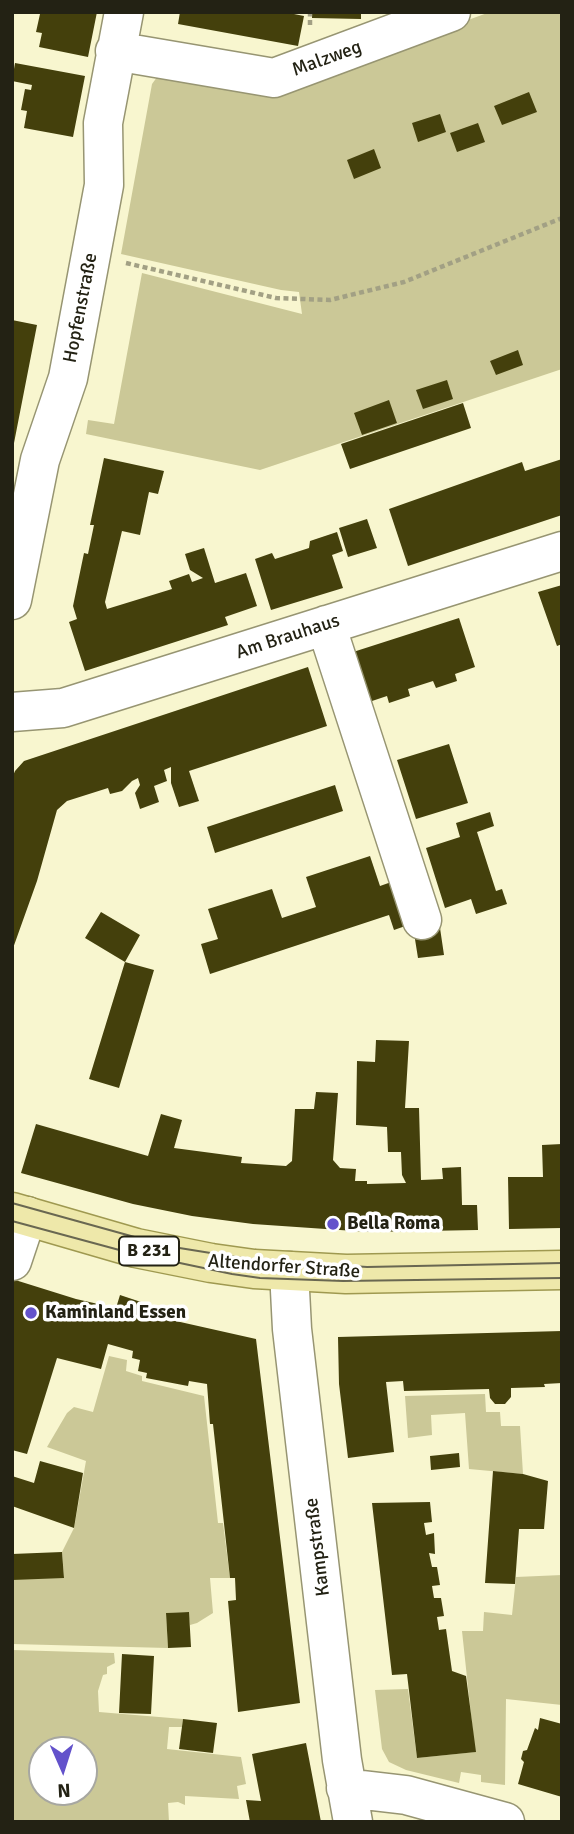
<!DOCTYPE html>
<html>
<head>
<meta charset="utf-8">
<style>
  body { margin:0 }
  #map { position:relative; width:574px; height:1834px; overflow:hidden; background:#f8f6cf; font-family:Signika,sans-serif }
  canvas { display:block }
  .frame { position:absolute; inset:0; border:14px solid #232214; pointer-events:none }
  .north { position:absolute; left:28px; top:1736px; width:70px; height:70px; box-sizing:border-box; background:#fff; border:2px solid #a7a7a1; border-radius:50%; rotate:177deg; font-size:19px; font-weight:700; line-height:28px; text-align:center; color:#232214 }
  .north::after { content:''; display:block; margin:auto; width:24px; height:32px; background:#6352cb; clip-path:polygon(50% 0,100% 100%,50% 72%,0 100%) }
</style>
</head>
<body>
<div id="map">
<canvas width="574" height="1834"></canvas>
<div class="frame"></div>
<div class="north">N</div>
</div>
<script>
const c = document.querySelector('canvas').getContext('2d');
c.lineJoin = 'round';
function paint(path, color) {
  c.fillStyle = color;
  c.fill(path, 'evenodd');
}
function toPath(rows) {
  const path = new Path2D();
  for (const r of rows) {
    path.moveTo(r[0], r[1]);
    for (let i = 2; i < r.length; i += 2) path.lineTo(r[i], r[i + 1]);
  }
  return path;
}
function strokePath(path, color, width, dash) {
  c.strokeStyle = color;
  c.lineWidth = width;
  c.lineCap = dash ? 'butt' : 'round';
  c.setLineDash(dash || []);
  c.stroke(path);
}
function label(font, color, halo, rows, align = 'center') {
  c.font = font + ' Signika,sans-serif';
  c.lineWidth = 7;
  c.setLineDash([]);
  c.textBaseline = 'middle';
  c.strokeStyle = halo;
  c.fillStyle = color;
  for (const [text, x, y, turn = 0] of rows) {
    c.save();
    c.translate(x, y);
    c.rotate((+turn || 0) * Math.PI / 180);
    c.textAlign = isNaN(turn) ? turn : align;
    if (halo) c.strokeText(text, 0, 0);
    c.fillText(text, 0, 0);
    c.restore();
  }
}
const green = toPath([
  [490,12,562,12,562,369,260,470,86,434,88,420,114,424,142,273,302,314,299,292,281,290,121,254,152,84,160,73,312,77],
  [109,1356,127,1360,126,1371,142,1376,142,1381,204,1396,218,1523,223,1523,230,1578,210,1578,213,1613,197,1623,190,1625,188,1612,166,1613,168,1648,12,1644,12,1579,64,1577,62,1552,74,1528,86,1461,47,1447,67,1413,74,1407,93,1412],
  [485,1394,486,1412,500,1412,501,1426,520,1426,523,1474,469,1469,465,1413,431,1415,432,1435,408,1438,405,1396],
  [562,1575,562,1705,506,1699,505,1785,481,1782,481,1775,461,1772,459,1783,406,1770,389,1762,382,1749,375,1690,408,1689,417,1758,475,1752,462,1631,483,1631,484,1612,512,1615,516,1577],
  [12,1650,114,1653,115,1663,107,1667,107,1674,103,1675,98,1691,99,1712,183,1719,182,1727,169,1727,167,1749,241,1757,246,1784,237,1786,239,1799,185,1796,185,1805,178,1802,168,1803,169,1822,141,1820,142,1822,12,1822],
  [42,1750,84,1750,84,1792,42,1792]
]);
const building = toPath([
  [42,12,97,12,88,57,39,47,42,33,36,32,40,14],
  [180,12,284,12,304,16,298,46,178,24],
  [312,12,361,12,361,19,312,18],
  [15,63,85,76,73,137,24,128,27,111,21,110,25,89,31,90,32,85,12,81],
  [529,92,537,112,502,125,494,106],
  [440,114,446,132,418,142,412,123],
  [478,123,485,142,457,152,450,133],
  [374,149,381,168,354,179,347,160],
  [12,320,37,325,14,443,12,442],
  [518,350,523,365,496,375,490,361],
  [447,380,453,399,423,409,416,390],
  [389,400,397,423,362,435,354,413],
  [463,403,471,428,350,469,341,444],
  [104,458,164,471,158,494,149,492,140,535,122,531,105,602,107,609,172,589,169,581,189,574,192,582,203,578,190,570,185,554,204,548,215,583,246,573,257,606,225,617,228,625,85,671,69,622,77,619,73,606,84,553,88,554,94,525,90,525],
  [562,459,562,515,408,566,389,509,522,462,525,471],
  [367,519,377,548,348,557,339,528],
  [337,532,343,551,332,555,343,588,271,610,255,559,272,553,275,559,309,548,310,541],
  [562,585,562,644,557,646,538,592],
  [459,618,475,667,455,674,457,681,436,688,433,681,408,689,410,696,389,703,387,696,366,703,350,653],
  [308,667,327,726,189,771,199,801,179,807,171,783,171,767,164,770,167,781,154,786,159,802,140,809,135,793,140,785,138,778,132,781,122,791,110,794,108,788,67,801,57,810,37,881,12,951,12,778,15,771,24,761],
  [449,744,468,803,416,819,397,760],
  [335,785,343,811,215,853,207,827],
  [490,812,494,826,477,832,496,891,502,889,507,904,476,914,471,899,445,908,426,848,460,837,456,823],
  [370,856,380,886,397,880,411,924,394,930,389,915,210,974,201,944,218,939,208,909,272,889,282,918,316,907,306,877],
  [101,912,140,935,125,962,85,938],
  [440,928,444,955,418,958,414,933],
  [125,962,154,970,119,1088,89,1079],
  [376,1040,409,1041,405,1108,419,1108,421,1180,443,1179,442,1168,461,1167,462,1205,477,1205,478,1230,369,1232,253,1224,192,1216,133,1204,21,1173,36,1124,148,1156,161,1114,182,1120,174,1148,242,1157,241,1163,286,1166,292,1161,295,1109,314,1109,316,1092,338,1093,333,1160,340,1168,356,1169,355,1181,367,1181,367,1184,406,1183,402,1175,401,1152,388,1152,387,1127,356,1125,357,1061,375,1062],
  [562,1144,562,1228,509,1229,508,1177,543,1177,542,1145],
  [12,1279,76,1299,116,1308,120,1295,159,1308,158,1317,256,1339,300,1703,238,1712,228,1601,236,1600,235,1578,230,1578,213,1424,210,1424,207,1384,189,1381,188,1386,146,1378,147,1373,138,1371,140,1360,132,1358,133,1351,108,1344,101,1369,57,1358,27,1454,12,1450],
  [562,1331,562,1383,544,1384,545,1387,511,1388,511,1397,505,1404,495,1404,490,1398,489,1389,404,1391,403,1381,386,1382,394,1452,348,1458,339,1384,338,1337],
  [459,1453,460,1467,431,1470,430,1456],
  [40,1461,83,1473,74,1528,12,1506,12,1476,34,1483],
  [493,1471,523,1474,548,1481,544,1529,519,1529,515,1584,485,1583],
  [430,1502,432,1522,424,1523,426,1535,434,1533,435,1554,429,1553,432,1567,437,1567,440,1585,432,1586,434,1598,441,1598,444,1616,437,1617,439,1630,446,1629,452,1671,466,1676,476,1752,417,1758,407,1674,392,1675,372,1503],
  [62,1552,64,1578,12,1580,12,1554],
  [189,1612,191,1647,168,1648,166,1613],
  [122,1654,154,1656,151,1714,119,1713],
  [540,1718,562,1724,562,1797,518,1784,524,1762,521,1759,523,1751,527,1750,535,1728,538,1730],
  [183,1719,217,1723,213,1753,179,1749],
  [306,1743,321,1822,250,1822,246,1800,261,1801,252,1754]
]);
const path = toPath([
  [310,25,310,12],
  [126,263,276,298,330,300,404,282,562,218]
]);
const minor = toPath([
  [115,51,274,78,451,12],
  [12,600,40,460,68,378,104,185,103,123,124,12],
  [326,625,422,920],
  [12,712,63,708,562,551],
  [12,1261,27,1216],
  [289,1271,292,1329,342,1760,353,1822],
  [346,1788,406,1795,505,1822]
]);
const major = toPath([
  [12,1212,136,1248,211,1263,254,1269,346,1274,562,1270]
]);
const tram = toPath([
  [12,1203,167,1246,248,1259,367,1267,562,1263],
  [12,1221,123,1251,232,1274,260,1278,343,1281,562,1278]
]);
const markers = [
  [333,1224,7,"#6352cb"],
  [31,1313,7,"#6352cb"]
];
const shields = [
  [149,1251,60]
];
const shieldNames = [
  ["B 231",149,1251]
];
const streetNames = [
  ["Malzweg",327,59,-20],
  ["Hopfenstraße",81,308,-79],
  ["Am Brauhaus",288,637,-18],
  ["Altendorfer Straße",284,1267,4],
  ["Kampstraße",318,1547,-97]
];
const poiNames = [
  ["Bella Roma",347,1224],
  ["Kaminland Essen",45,1313]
];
paint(green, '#cbc897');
paint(building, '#44400c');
strokePath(minor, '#979572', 41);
strokePath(major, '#9f9950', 41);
strokePath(path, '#a2a084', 4.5, [5, 3.5]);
strokePath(minor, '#fff', 38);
strokePath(major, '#eee8aa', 38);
strokePath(tram, '#696751', 2);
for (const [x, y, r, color] of markers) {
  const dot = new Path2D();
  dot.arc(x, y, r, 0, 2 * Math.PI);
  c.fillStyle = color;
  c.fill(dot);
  strokePath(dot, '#fff', 2.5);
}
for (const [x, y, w] of shields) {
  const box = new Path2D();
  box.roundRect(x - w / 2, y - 14.5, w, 29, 5);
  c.fillStyle = '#fff';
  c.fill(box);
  strokePath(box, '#232214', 2);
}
label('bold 18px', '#232214', null, shieldNames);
label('19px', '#232214', '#fff', streetNames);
label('bold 19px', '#232214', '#fff', poiNames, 'left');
</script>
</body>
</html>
